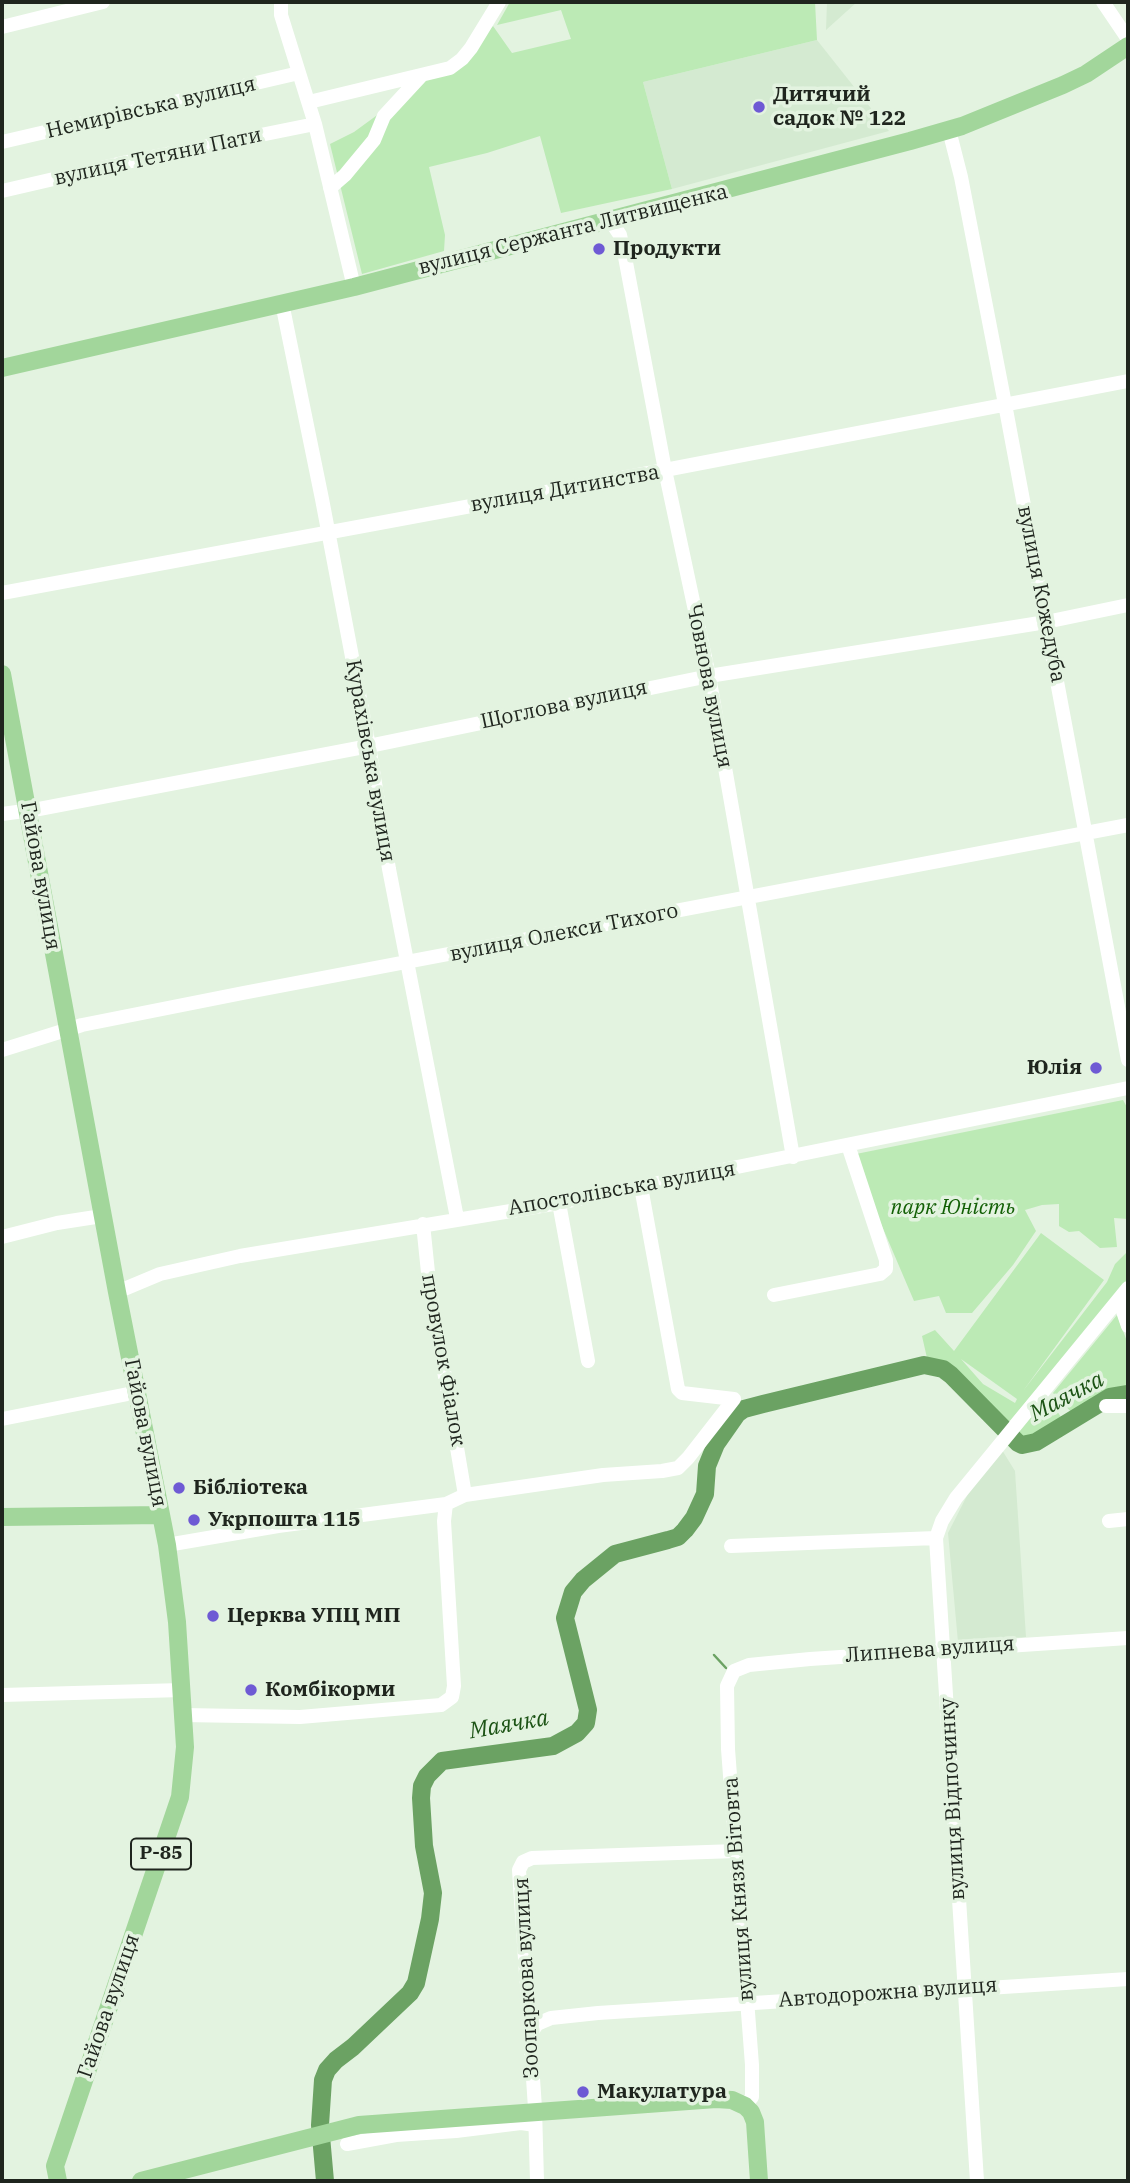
<!DOCTYPE html>
<html>
<head>
<meta charset="utf-8">
<style>
  body { margin:0 }
  #map { position:relative; width:1130px; height:2183px; overflow:hidden; background:#e3f3e0; font-family:"IBM Plex Serif",serif }
  canvas { display:block }
  .frame { position:absolute; inset:0; border:4px solid #1f251e; pointer-events:none }
</style>
</head>
<body>
<div id="map">
<canvas width="1130" height="2183"></canvas>
<div class="frame"></div>
</div>
<script>
const c = document.querySelector('canvas').getContext('2d');
c.lineJoin = 'round';
function paint(path, color) {
  c.fillStyle = color;
  c.fill(path, 'evenodd');
}
function toPath(rows) {
  const path = new Path2D();
  for (const r of rows) {
    path.moveTo(r[0], r[1]);
    for (let i = 2; i < r.length; i += 2) path.lineTo(r[i], r[i + 1]);
  }
  return path;
}
function strokePath(path, color, width, dash) {
  c.strokeStyle = color;
  c.lineWidth = width;
  c.lineCap = dash ? 'butt' : 'round';
  c.setLineDash(dash || []);
  c.stroke(path);
}
function label(font, color, halo, rows, align = 'center') {
  c.font = font + ' "IBM Plex Serif",serif';
  c.lineWidth = 7;
  c.setLineDash([]);
  c.textBaseline = 'middle';
  c.strokeStyle = halo;
  c.fillStyle = color;
  for (const [text, x, y, turn = 0] of rows) {
    c.save();
    c.translate(x, y);
    c.rotate((+turn || 0) * Math.PI / 180);
    c.textAlign = isNaN(turn) ? turn : align;
    if (halo) c.strokeText(text, 0, 0);
    c.fillText(text, 0, 0);
    c.restore();
  }
}
const built = toPath([
  [827,2,857,2,826,30],
  [817,40,889,131,672,189,643,82],
  [1002,1450,1015,1471,1026,1637,958,1642,948,1533,974,1482]
]);
const green = toPath([
  [510,2,815,2,817,40,643,82,672,189,561,213,540,136,487,153,429,167,445,235,444,251,362,274,330,144,354,132,458,56,493,26,512,53,571,39,561,10,497,25],
  [1123,1100,1128,1109,1128,1219,1114,1218,1117,1247,1100,1248,1079,1231,1069,1232,1059,1226,1059,1204,1042,1205,1025,1210,1036,1231,1013,1265,972,1313,946,1313,939,1296,914,1301,873,1205,856,1154],
  [1041,1233,1104,1280,1023,1391,1107,1282,1115,1264,1128,1251,1128,1281,1008,1423,938,1362,927,1358,922,1336,935,1330,954,1351],
  [961,1359,1017,1399,1015,1403,983,1384],
  [1117,1315,1128,1344,1128,1388,1111,1391,1074,1415,1053,1393],
  [1049,1398,1064,1422,1025,1438,1018,1431]
]);
const stream = toPath([
  [714,1655,726,1668]
]);
const river = toPath([
  [325,2181,320,2125,323,2080,327,2070,336,2060,353,2047,410,1993,416,1983,430,1919,433,1893,424,1846,421,1798,422,1786,427,1776,442,1761,553,1746,577,1733,586,1723,588,1710,565,1618,573,1592,583,1580,615,1554,668,1540,678,1537,685,1530,694,1518,705,1494,707,1466,716,1444,737,1414,744,1409,763,1404,924,1365,943,1369,951,1375,1018,1443,1022,1445,1036,1442,1110,1397,1128,1394]
]);
const minor = toPath([
  [281,2,281,15,315,124,354,287],
  [1103,2,1128,39],
  [2,27,103,2],
  [309,102,450,68,462,59,471,48,499,2],
  [949,130,961,177,1005,404,1128,1060],
  [2,142,299,73],
  [330,188,345,175,374,140,384,116,421,76],
  [2,191,127,162,315,124],
  [610,220,620,235,625,257,665,470,709,676,793,1157],
  [282,303,322,499,369,746,389,869,457,1218],
  [2,593,665,470,1128,381],
  [2,814,39,809,369,746,709,676,1046,622,1128,605],
  [2,1050,82,1025,243,993,1128,825],
  [641,1187,678,1389,682,1393,734,1399],
  [559,1203,588,1361],
  [423,1224,429,1282,465,1495],
  [2,1237,57,1223,102,1216],
  [117,1292,160,1274,240,1256,559,1203,1128,1088],
  [774,1295,880,1274,886,1269,886,1260,848,1145],
  [1117,1302,1121,1305,1128,1326],
  [1106,1406,1128,1406],
  [2,1419,138,1392],
  [1109,1521,1128,1519],
  [167,1545,278,1526,446,1504,465,1495,603,1475,662,1471,678,1468,688,1458,734,1399],
  [731,1546,936,1538],
  [2,1695,182,1690],
  [183,1715,300,1717,441,1705,452,1697,454,1686,444,1521,446,1504],
  [529,2036,537,2024,551,2018,598,2013,1128,1979],
  [745,2106,752,2097,752,2065,728,1749,727,1686,734,1671,749,1665,810,1659,1128,1638],
  [347,2144,396,2135,456,2131,521,2123,535,2125],
  [537,2181,535,2108,519,1870,523,1862,532,1858,736,1851],
  [977,2181,936,1538,942,1521,956,1498,1128,1288]
]);
const major = toPath([
  [2,368,354,287,910,141,962,126,1063,85,1086,74,1128,46],
  [2,674,117,1292,167,1545,177,1622,185,1747,180,1797,55,2166,58,2181],
  [2,1517,161,1515],
  [141,2181,359,2125,716,2099,732,2100,745,2106,751,2112,755,2122,759,2181]
]);
const markers = [
  [759,107,7,"#6e5ad4"],
  [599,249,7,"#6e5ad4"],
  [1096,1068,7,"#6e5ad4"],
  [179,1488,7,"#6e5ad4"],
  [194,1520,7,"#6e5ad4"],
  [213,1616,7,"#6e5ad4"],
  [251,1690,7,"#6e5ad4"],
  [583,2092,7,"#6e5ad4"]
];
const shields = [
  [161,1854,60]
];
const shieldNames = [
  ["Р-85",161,1854]
];
const poiNames = [
  ["Дитячий",773,95],
  ["садок № 122",773,119],
  ["Продукти",613,249],
  ["Юлія",1082,1068,"right"],
  ["Бібліотека",193,1488],
  ["Укрпошта 115",208,1520],
  ["Церква УПЦ МП",227,1616],
  ["Комбікорми",265,1690],
  ["Макулатура",597,2092]
];
const streetNames = [
  ["Немирівська вулиця",151,108,-13],
  ["вулиця Тетяни Пати",158,157,-12],
  ["вулиця Сержанта Литвищенка",573,230,-14],
  ["вулиця Дитинства",565,489,-10],
  ["вулиця Кожедуба",1041,594,79],
  ["Човнова вулиця",709,686,79],
  ["Щоглова вулиця",564,705,-12],
  ["Курахівська вулиця",370,761,80],
  ["Гайова вулиця",40,876,80],
  ["вулиця Олекси Тихого",564,933,-11],
  ["Апостолівська вулиця",622,1189,-10],
  ["провулок Фіалок",443,1360,80],
  ["Гайова вулиця",145,1433,79],
  ["Липнева вулиця",930,1650,-4],
  ["вулиця Відпочинку",953,1799,-93],
  ["вулиця Князя Вітовта",739,1889,-94],
  ["Зоопаркова вулиця",527,1978,-93],
  ["Автодорожна вулиця",888,1993,-4],
  ["Гайова вулиця",109,2006,-71]
];
const parkNames = [
  ["парк Юність",953,1208]
];
const waterNames = [
  ["Маячка",1067,1397,-28],
  ["Маячка",509,1725,-10]
];
paint(built, '#d4ead1');
paint(green, '#bceab5');
strokePath(stream, '#6ba263', 2.5);
strokePath(river, '#6ba263', 18);
strokePath(minor, '#fff', 14);
strokePath(major, '#a2d69b', 18);
for (const [x, y, r, color] of markers) {
  const dot = new Path2D();
  dot.arc(x, y, r, 0, 2 * Math.PI);
  c.fillStyle = color;
  c.fill(dot);
  strokePath(dot, '#e3f3e0', 2.5);
}
for (const [x, y, w] of shields) {
  const box = new Path2D();
  box.roundRect(x - w / 2, y - 15.5, w, 31, 5);
  c.fillStyle = '#e3f3e0';
  c.fill(box);
  strokePath(box, '#1f251e', 2);
}
label('bold 19px', '#1f251e', null, shieldNames);
label('bold 21px', '#1f251e', '#e3f3e0', poiNames, 'left');
label('21px', '#1f251e', '#e3f3e0', streetNames);
label('italic 21px', '#136006', '#e3f3e0', parkNames);
label('italic 23px', '#1c5315', '#e3f3e0', waterNames);
</script>
</body>
</html>
